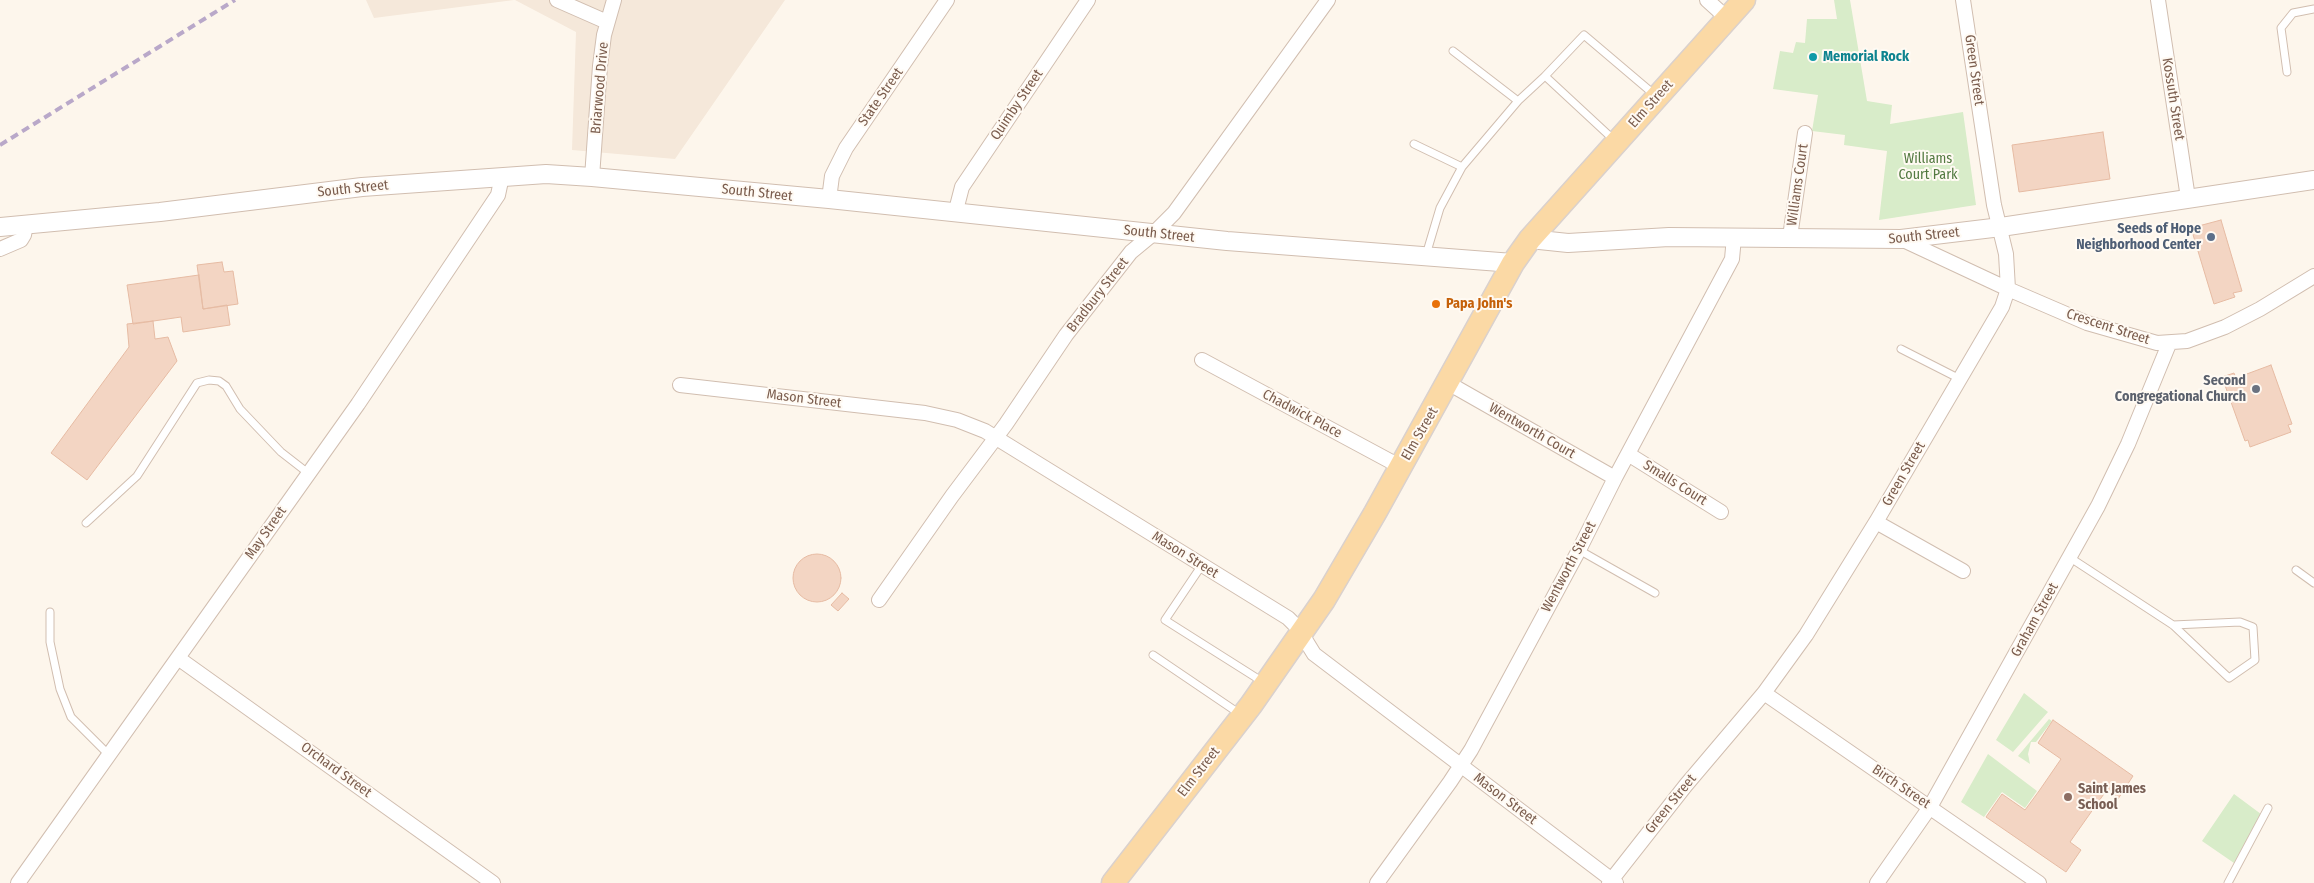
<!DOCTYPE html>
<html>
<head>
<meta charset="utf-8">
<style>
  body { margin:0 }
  canvas { display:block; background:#fdf6ec }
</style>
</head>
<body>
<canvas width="2314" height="883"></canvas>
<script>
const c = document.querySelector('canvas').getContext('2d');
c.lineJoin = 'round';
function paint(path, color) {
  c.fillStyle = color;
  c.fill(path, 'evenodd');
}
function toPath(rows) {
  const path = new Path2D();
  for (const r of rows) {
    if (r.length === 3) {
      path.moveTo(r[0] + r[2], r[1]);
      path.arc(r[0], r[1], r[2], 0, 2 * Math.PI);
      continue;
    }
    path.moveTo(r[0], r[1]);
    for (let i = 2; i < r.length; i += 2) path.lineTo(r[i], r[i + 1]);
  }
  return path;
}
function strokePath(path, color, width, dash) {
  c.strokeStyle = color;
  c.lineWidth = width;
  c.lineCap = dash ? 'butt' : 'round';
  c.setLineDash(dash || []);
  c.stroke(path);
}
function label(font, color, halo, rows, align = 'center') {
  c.font = font + ' "Fira Sans Condensed",sans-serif';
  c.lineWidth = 4;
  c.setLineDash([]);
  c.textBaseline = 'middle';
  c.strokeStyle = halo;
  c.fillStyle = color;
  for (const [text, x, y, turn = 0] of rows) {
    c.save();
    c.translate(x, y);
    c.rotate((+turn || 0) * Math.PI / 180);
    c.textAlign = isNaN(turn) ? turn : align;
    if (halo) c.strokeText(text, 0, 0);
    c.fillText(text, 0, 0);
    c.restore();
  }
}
const residential = toPath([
  [366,0,514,0,374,18],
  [515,0,785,0,675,159,572,150,576,32]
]);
const green = toPath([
  [1834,0,1850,0,1867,101,1892,105,1890,124,1963,112,1976,205,1879,220,1887,151,1844,145,1845,135,1812,131,1818,95,1773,89,1780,51,1793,53,1796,42,1805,43,1807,19,1837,19],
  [2024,693,2048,712,2013,752,1996,740],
  [2049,719,2052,721,2036,742,2031,742,2028,754,2030,764,2018,756],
  [1988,754,2037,791,2025,808,2002,792,1984,817,1961,802],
  [2234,794,2265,817,2234,863,2202,841]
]);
const building = toPath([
  [2103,132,2110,179,2019,192,2012,145,2103,132],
  [2221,220,2242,291,2233,293,2235,297,2214,304,2191,228,2221,220],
  [222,262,224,272,233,271,238,304,203,309,197,265,222,262],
  [199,275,203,309,227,305,230,325,183,332,181,317,133,324,127,285,199,275],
  [153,321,155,339,168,337,177,361,87,480,51,453,129,347,127,324,153,321],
  [2271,365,2292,424,2288,425,2291,432,2250,447,2248,440,2245,441,2222,377,2234,373,2236,378,2271,365],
  [817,578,24],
  [842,593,849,599,838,611,831,605,842,593],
  [2053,720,2133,776,2118,799,2106,791,2070,842,2081,850,2066,872,1986,817,2002,794,2025,810,2039,791,2061,759,2038,743,2053,720]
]);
const service = toPath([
  [1453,51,1518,101],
  [2287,72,2281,28,2293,13,2314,9],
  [1545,76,1584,35,1656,96],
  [1414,144,1462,167],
  [1426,255,1440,208,1462,167,1518,101,1545,76,1614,140],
  [1901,349,1960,379],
  [86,523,137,476,197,383,209,380,219,381,226,386,240,409,281,452,308,473],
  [1579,550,1655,593],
  [2069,557,2173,625,2229,678,2255,660,2253,627,2240,622,2173,625],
  [1202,565,1165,620,1263,682],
  [2296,570,2314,583],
  [50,612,50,642,60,689,71,717,109,755],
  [1153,655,1240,714],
  [2228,883,2268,808]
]);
const minor = toPath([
  [557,0,607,22],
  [1707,0,1728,19],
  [2158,0,2188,198],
  [592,177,600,66,604,35,614,0],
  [829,199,832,176,846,148,947,0],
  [955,214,962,187,1088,0],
  [1790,237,1805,133],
  [1901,239,2008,289,2087,323,2157,343,2187,341,2225,327,2260,309,2314,276],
  [0,249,21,240,24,235,26,225],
  [1202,360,1401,467],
  [1448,383,1615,478],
  [680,385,925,413,957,420,985,431,1288,618,1298,628,1314,654,1616,883],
  [1628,454,1721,512],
  [1876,522,1963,571],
  [879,600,952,496,1006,424,1066,335,1131,252,1154,233,1174,213,1328,0],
  [178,658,493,883],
  [1764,693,2039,883],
  [18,883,358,404,498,195,502,176],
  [1377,883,1450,782,1471,750,1579,550,1615,478,1732,259,1734,237],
  [1609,883,1686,785,1764,693,1806,635,1876,522,2002,307,2008,289,2006,254,1994,205,1963,0],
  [1877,883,1930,807,2098,506,2128,444,2169,344]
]);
const tertiary = toPath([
  [0,227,160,212,362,187,546,174,592,177,829,199,1227,241,1513,263],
  [1530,239,1568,243,1669,237,1901,239,2001,227,2314,180]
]);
const primary = toPath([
  [1113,883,1251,705,1324,600,1375,513,1513,263,1530,239,1744,0]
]);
const rail = toPath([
  [0,145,235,0]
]);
const markers = [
  [1813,57,5,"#0f9aa8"],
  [2211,237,5,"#5c6f8a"],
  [1436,304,5,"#e8710a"],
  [2256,389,5,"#6b7280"],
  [2068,797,5,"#8d6e63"]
];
const cultureNames = [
  ["Memorial Rock",1823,57]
];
const streetNames = [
  ["Green Street",1974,70,82],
  ["Briarwood Drive",600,88,-85],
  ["State Street",881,97,-55],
  ["Kossuth Street",2173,99,81],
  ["Elm Street",1651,104,-48],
  ["Quimby Street",1017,105,-56],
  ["Williams Court",1798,185,-82],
  ["South Street",353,189,-6],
  ["South Street",757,193,6],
  ["South Street",1159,234,6],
  ["South Street",1924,236,-6],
  ["Bradbury Street",1098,295,-52],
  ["Crescent Street",2108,327,18],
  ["Mason Street",804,399,7],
  ["Chadwick Place",1302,414,28],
  ["Wentworth Court",1532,431,30],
  ["Elm Street",1420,434,-60],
  ["Green Street",1904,474,-60],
  ["Smalls Court",1675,483,32],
  ["May Street",266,533,-55],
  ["Mason Street",1185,555,32],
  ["Wentworth Street",1569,567,-62],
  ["Graham Street",2035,620,-61],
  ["Orchard Street",336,770,36],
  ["Elm Street",1199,772,-52],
  ["Birch Street",1901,787,34],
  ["Mason Street",1505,799,37],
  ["Green Street",1671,804,-51]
];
const parkNames = [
  ["Williams",1928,159],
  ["Court Park",1928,175]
];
const serviceNames = [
  ["Seeds of Hope",2201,229],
  ["Neighborhood Center",2201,245]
];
const foodNames = [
  ["Papa John's",1446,304]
];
const worshipNames = [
  ["Second",2246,381],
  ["Congregational Church",2246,397]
];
const educationNames = [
  ["Saint James",2078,789],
  ["School",2078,805]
];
paint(residential, '#f5e8da');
paint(green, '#d8ecc9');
paint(building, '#f3d5c3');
strokePath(building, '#e6bba3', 1);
strokePath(service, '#d1beb0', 9);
strokePath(minor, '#d1beb0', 16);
strokePath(tertiary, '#d1beb0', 20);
strokePath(primary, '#dad1cd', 25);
strokePath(service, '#fff', 7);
strokePath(minor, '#fff', 14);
strokePath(tertiary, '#fff', 18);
strokePath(primary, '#fbd9a5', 22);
strokePath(rail, '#b9a8c9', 4, [8, 5]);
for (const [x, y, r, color] of markers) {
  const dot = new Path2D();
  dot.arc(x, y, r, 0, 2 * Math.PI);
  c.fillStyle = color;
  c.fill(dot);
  strokePath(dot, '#fffaf3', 2);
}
label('bold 14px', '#0d838f', '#fffaf3', cultureNames, 'left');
label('14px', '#7a5c4d', '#fffaf3', streetNames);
label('14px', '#537a41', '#fffaf3', parkNames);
label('bold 14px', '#4e5e75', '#fffaf3', serviceNames, 'right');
label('bold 14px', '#c56008', '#fffaf3', foodNames, 'left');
label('bold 14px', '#5b616d', '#fffaf3', worshipNames, 'right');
label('bold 14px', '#785e54', '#fffaf3', educationNames, 'left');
</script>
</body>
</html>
